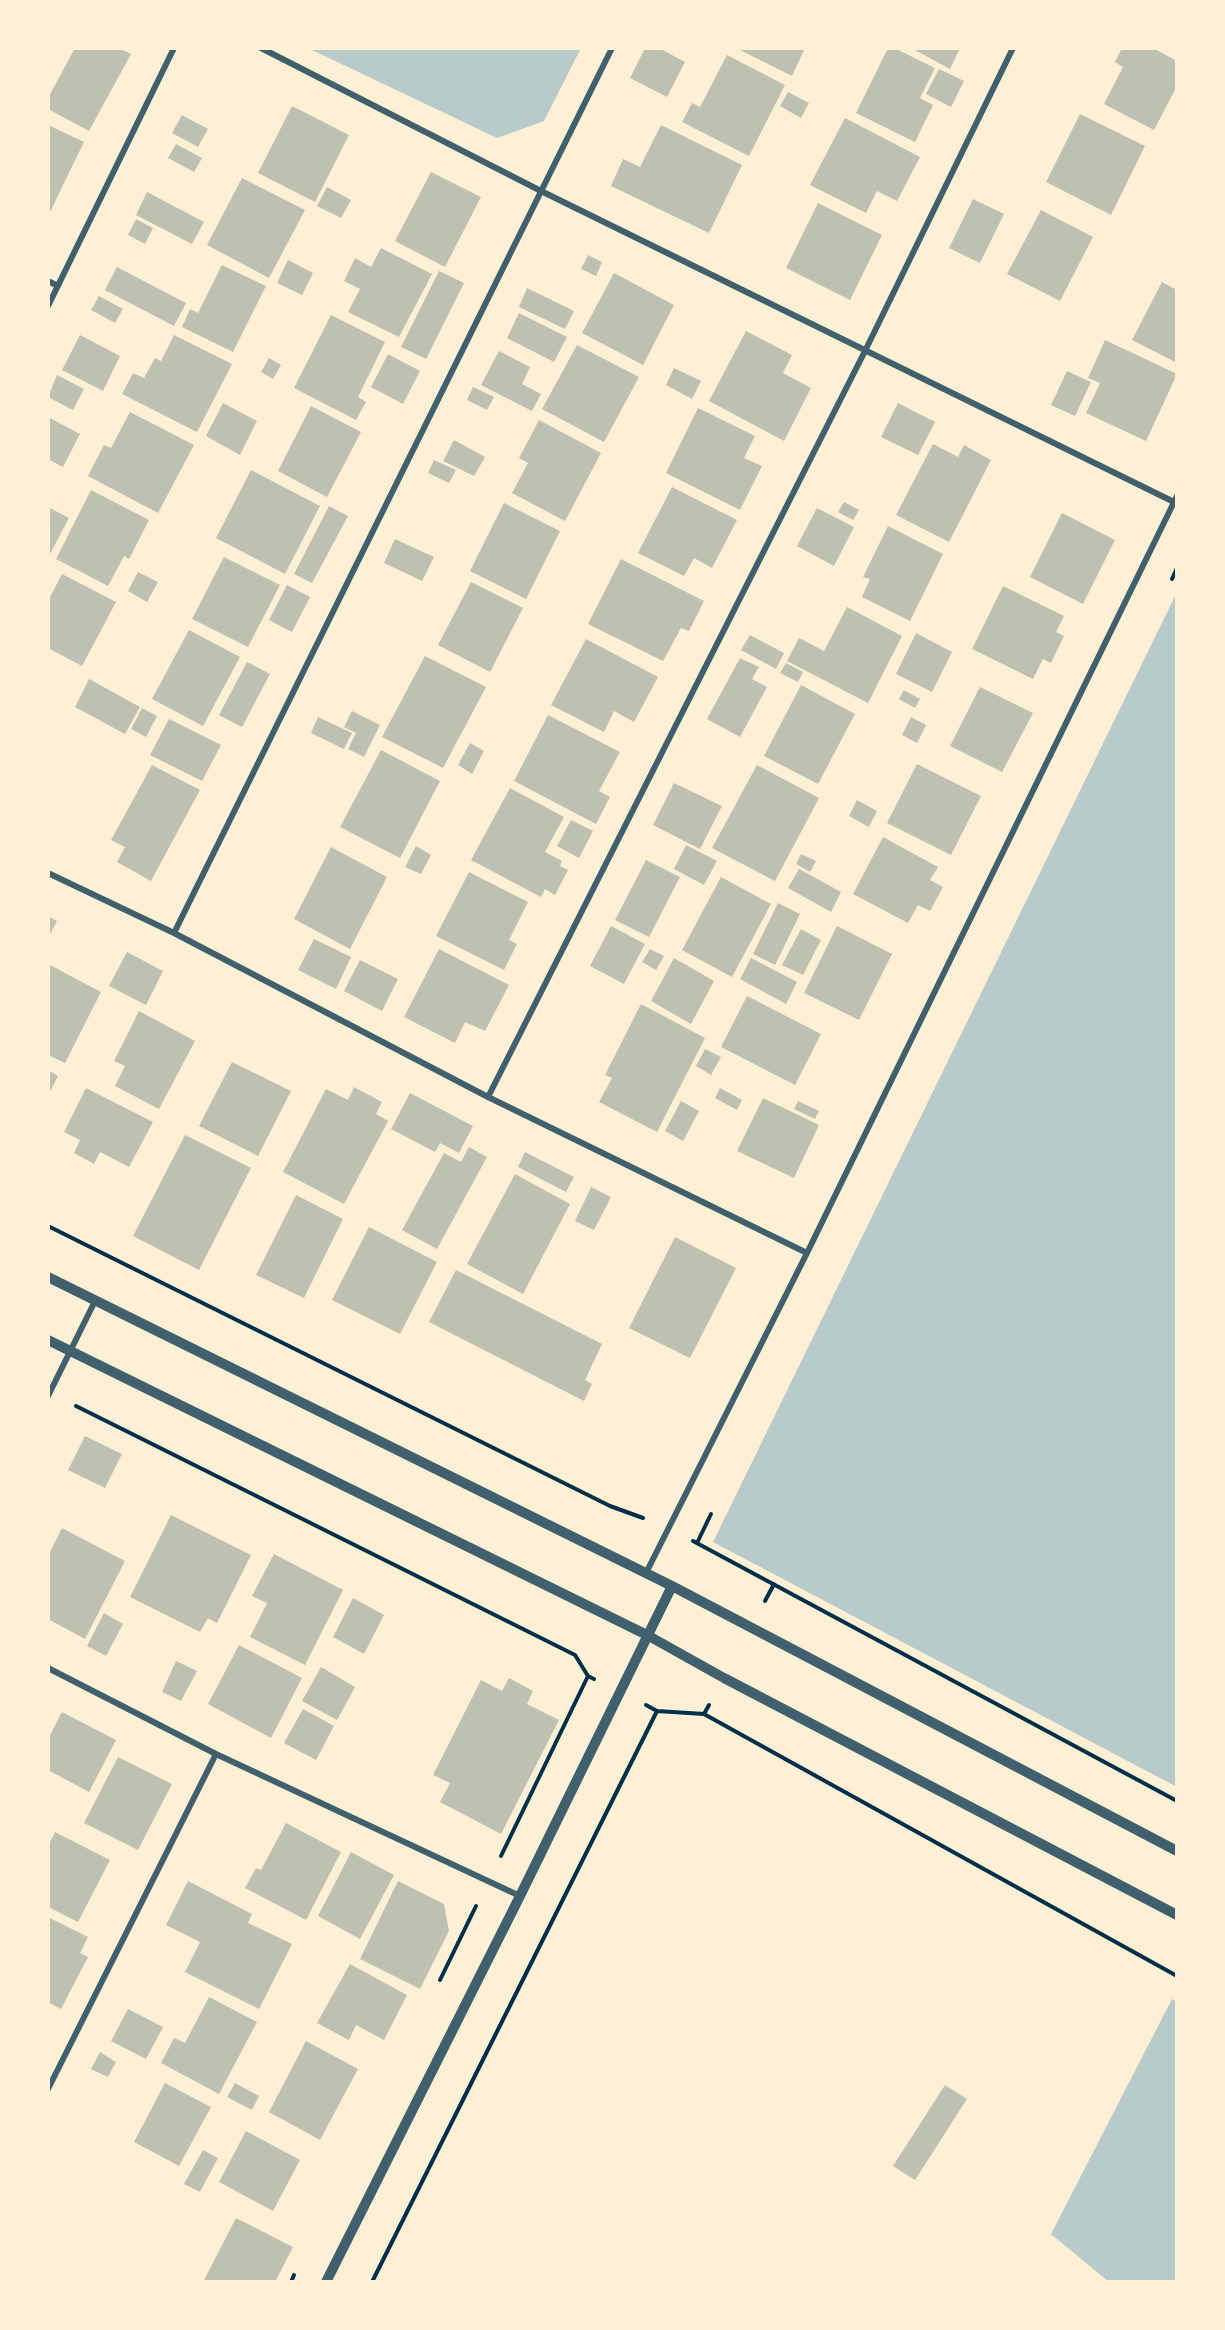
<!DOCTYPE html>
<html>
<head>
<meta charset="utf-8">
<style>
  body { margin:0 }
  #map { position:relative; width:1225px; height:2330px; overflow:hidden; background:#fdf0d5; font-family:"Fira Sans",sans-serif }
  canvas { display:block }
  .frame { position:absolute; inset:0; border:50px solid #fdf0d5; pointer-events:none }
</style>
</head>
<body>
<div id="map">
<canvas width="1225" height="2330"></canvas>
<div class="frame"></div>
</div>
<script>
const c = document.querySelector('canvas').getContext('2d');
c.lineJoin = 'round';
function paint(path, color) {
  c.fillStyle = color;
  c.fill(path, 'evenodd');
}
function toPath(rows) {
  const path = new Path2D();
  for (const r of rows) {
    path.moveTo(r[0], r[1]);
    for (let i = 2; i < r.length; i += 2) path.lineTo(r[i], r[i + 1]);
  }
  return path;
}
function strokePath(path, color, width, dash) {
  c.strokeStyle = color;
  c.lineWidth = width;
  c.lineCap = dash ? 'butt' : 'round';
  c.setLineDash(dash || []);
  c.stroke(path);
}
const green = toPath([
  [308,48,581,48,544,121,497,138],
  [1177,592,1177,1787,713,1542],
  [1172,1999,1177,2002,1177,2282,1109,2282,1051,2234]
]);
const building = toPath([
  [75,48,119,48,131,54,89,131,48,109,48,98],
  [645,48,659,48,685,62,667,97,630,78],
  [736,48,805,48,792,76],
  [888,48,894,48,935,68,920,98,933,105,915,142,856,113],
  [911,48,960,48,950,69],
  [1122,48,1153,48,1177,61,1177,86,1154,130,1104,104,1123,67,1115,62],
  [727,55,785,85,749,156,682,122,692,103,700,107],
  [939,69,964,81,951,107,926,94],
  [788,92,809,103,801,118,780,106],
  [292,106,349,135,315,202,258,173],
  [1080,114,1145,146,1111,215,1046,182],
  [182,115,208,129,198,147,172,133],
  [845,118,920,157,897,201,877,191,866,213,810,185],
  [48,125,84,142,48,216],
  [661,125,742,165,709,233,611,186,623,159,640,167],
  [176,144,202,158,194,172,168,158],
  [431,172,481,197,445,267,395,241],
  [242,178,305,210,269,278,207,245],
  [327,187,351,200,341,218,317,206],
  [147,192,204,222,192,244,136,215],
  [973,199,1004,214,980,263,949,248],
  [818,203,882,235,850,300,786,268],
  [1041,210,1093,237,1060,301,1007,274],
  [136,219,153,228,145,244,128,235],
  [381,248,432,274,399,337,348,312,360,289,344,281,355,258,371,267],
  [588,255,602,262,596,276,581,269],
  [288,260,313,273,302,295,277,283],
  [222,265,266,286,233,352,182,327,190,309,198,313],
  [117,267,186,303,174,326,105,290],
  [439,271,464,283,426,359,401,347],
  [614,273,674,305,643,365,582,333],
  [1162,282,1177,290,1177,363,1132,340],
  [527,288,574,311,565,329,519,307],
  [99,296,123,309,115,323,91,310],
  [519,313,567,337,554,362,507,338],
  [331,315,385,342,358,397,366,402,356,420,294,388],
  [746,331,792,355,783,373,811,388,784,441,709,401],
  [80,335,120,356,103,391,62,370],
  [174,335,232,364,197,432,122,394,133,373,144,378,155,358,161,361],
  [1105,340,1177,374,1146,441,1086,413,1100,383,1088,378],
  [577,345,639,377,604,442,542,409],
  [499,351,530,367,522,384,541,394,532,411,481,385],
  [388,354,420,371,403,404,371,387],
  [269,358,281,365,273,379,261,372],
  [674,368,701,381,692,399,666,385],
  [1067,371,1091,382,1075,416,1051,405],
  [57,375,84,389,73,410,48,397],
  [473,387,494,397,487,410,467,400],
  [223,403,257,421,240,455,206,436],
  [898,403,935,422,918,455,881,437],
  [311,406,361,432,327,497,278,471],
  [698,408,755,436,744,458,762,466,740,510,666,473],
  [130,412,194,445,158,513,88,476,104,445,111,448],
  [48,417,80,434,63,467,48,459],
  [539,420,601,453,565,521,512,493,528,463,519,458],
  [454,440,485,457,474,476,443,461],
  [933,444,958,457,964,445,991,460,949,542,896,515],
  [434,460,456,470,449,483,428,473],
  [251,470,320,506,285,574,216,538],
  [672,487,737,520,712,568,694,558,684,576,638,553],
  [91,490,149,520,129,559,124,556,108,586,56,559],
  [844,502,859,510,853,520,838,512],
  [504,503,560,531,526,599,470,571],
  [329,506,348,516,312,583,294,574],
  [48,507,69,518,50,554,48,553],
  [817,508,854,527,834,566,797,546],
  [1062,513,1115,540,1083,604,1030,577],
  [888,526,943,554,910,621,862,597,870,579,863,577],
  [395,539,434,557,422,581,384,563],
  [224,557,280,585,248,647,192,619],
  [621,559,704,601,689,631,681,628,663,661,588,624],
  [138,572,158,582,147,602,128,591],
  [62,574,116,602,82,666,48,648,48,601],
  [471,582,523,608,490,672,438,645],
  [287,585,310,597,292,632,269,620],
  [1003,586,1064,616,1056,632,1064,636,1051,663,1043,659,1033,679,972,649],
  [847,607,902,636,868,703,787,661,799,638,824,651],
  [189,630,240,657,203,726,152,699],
  [916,633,952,652,932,692,896,674],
  [750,635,784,653,776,669,741,650],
  [586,639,658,677,634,722,614,711,604,732,551,705],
  [425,656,486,687,443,768,382,737],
  [740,658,759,667,752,679,767,687,740,737,707,719],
  [247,662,270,674,242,727,219,715],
  [786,663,803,672,798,682,780,673],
  [89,679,140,707,125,734,75,707],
  [801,685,855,714,818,784,764,756],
  [980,687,1033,713,1002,772,950,746],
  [904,690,920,699,915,708,899,699],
  [142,708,157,716,146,737,131,729],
  [352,711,380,725,364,757,348,749,356,733,344,727],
  [548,715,620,752,599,791,610,797,596,824,514,781],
  [318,717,352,733,344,749,311,733],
  [911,717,926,725,917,743,902,735],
  [169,719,221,745,202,781,150,755],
  [470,743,484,751,472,774,458,765],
  [381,750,440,781,400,858,340,827],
  [917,764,981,796,951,855,887,823],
  [152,765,200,790,151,881,117,862,125,847,111,840],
  [757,765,819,798,775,881,712,848],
  [674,783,722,806,700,849,653,825],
  [510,788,564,817,545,852,562,861,560,866,568,870,555,895,545,889,541,897,471,860],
  [857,800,877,811,869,827,849,816],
  [571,820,593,831,579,858,557,846],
  [883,837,938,867,930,880,943,887,930,911,918,905,908,923,853,894],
  [686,845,717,861,704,885,674,869],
  [416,846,431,855,421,874,405,867],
  [331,847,387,877,350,949,294,919],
  [801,854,816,861,810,872,796,864],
  [646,860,680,877,649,937,615,920],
  [799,869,841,892,831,912,788,888],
  [469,872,528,902,509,940,517,944,504,970,436,936],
  [721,877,771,904,732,977,682,950],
  [778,903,800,914,775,965,753,954],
  [48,916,57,921,48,938],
  [611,926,645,944,624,984,590,966],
  [837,926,892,954,859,1020,804,993],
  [801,929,821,940,803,975,782,965],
  [314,939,351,957,336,989,298,970],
  [439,949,509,985,485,1031,465,1022,455,1043,404,1017],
  [650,949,664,956,656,970,642,962],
  [127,952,163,971,146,1005,109,986],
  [674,958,714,981,691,1024,651,1001],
  [751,958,797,982,786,1004,740,979],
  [360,960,398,979,382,1011,344,991],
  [48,964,101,992,65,1063,48,1055],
  [747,996,821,1034,795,1085,721,1047],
  [641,1004,705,1038,657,1132,599,1102,612,1078,605,1075],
  [139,1011,195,1041,159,1109,115,1086,125,1066,114,1061],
  [705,1049,721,1057,711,1075,696,1066],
  [232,1062,291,1091,258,1156,199,1126],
  [48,1070,58,1076,48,1095],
  [354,1087,382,1102,376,1114,388,1121,344,1204,283,1172,326,1089,348,1100],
  [86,1088,153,1122,129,1167,100,1152,94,1164,74,1153,80,1140,64,1132],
  [720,1088,742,1100,737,1110,715,1098],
  [410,1093,473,1126,459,1153,440,1143,435,1152,391,1129],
  [763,1098,819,1125,794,1178,737,1151],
  [681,1101,699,1111,683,1141,665,1131],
  [798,1101,819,1111,815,1119,794,1109],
  [185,1135,251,1168,199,1270,133,1236],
  [469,1147,487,1157,437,1249,402,1230,444,1153,461,1162],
  [525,1152,574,1177,566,1192,518,1167],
  [515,1174,570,1204,523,1294,467,1264],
  [591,1187,611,1197,594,1230,575,1221],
  [296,1195,343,1219,304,1298,256,1275],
  [369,1227,437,1262,400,1334,332,1300],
  [675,1237,736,1268,690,1358,629,1328],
  [456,1270,602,1344,585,1380,592,1384,584,1401,429,1322],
  [85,1436,122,1454,105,1488,68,1470],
  [171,1515,251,1555,217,1623,208,1618,200,1632,130,1597],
  [62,1528,125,1561,85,1639,48,1619,48,1556],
  [274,1554,343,1590,305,1665,250,1637,267,1603,252,1596],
  [353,1598,384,1615,364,1654,333,1637],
  [104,1613,123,1624,106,1656,87,1646],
  [239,1645,302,1678,271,1738,208,1704],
  [176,1661,197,1671,181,1701,162,1692],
  [321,1667,355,1687,337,1720,302,1701],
  [509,1678,533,1691,527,1704,559,1720,501,1834,440,1802,450,1783,433,1775,481,1680,502,1691],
  [303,1709,334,1726,316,1760,284,1743],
  [62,1712,116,1740,89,1792,48,1770,48,1739],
  [118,1757,172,1784,138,1850,84,1823],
  [286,1823,341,1852,306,1920,245,1888,256,1868,261,1870],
  [55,1832,110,1860,78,1922,48,1907,48,1846],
  [351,1852,394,1875,360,1939,318,1916],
  [188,1881,252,1914,248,1923,292,1944,259,2009,185,1972,200,1942,166,1925],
  [398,1881,444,1904,449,1931,420,1989,360,1959],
  [48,1917,88,1937,80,1953,88,1957,61,2009,48,2002],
  [350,1964,407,1995,384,2040,356,2025,349,2040,317,2023],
  [209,1997,257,2022,219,2094,161,2063,174,2038,185,2043],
  [128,2009,163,2027,146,2059,111,2041],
  [306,2041,358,2069,320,2140,269,2112],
  [100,2052,116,2062,108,2077,91,2069],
  [165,2083,211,2107,179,2166,134,2142],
  [235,2083,259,2096,252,2110,227,2097],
  [945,2085,967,2099,915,2180,893,2166],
  [246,2131,300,2160,273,2211,219,2182],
  [203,2150,218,2158,200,2192,184,2184],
  [236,2218,293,2247,275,2282,203,2282]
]);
const path = toPath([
  [1172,579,1177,568],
  [48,1226,610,1506,643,1518],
  [76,1406,575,1655,588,1676,594,1679],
  [693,1541,1177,1801],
  [697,1543,711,1514],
  [765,1601,774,1584],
  [646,1705,657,1711,704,1714],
  [709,1705,704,1714,1177,1976],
  [501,1856,588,1676],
  [440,1980,476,1906],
  [291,2282,294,2275],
  [372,2282,657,1711]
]);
const minor = toPath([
  [261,48,541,191,1174,502],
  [48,281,58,286],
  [48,306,174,48],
  [48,873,174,933,488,1097,807,1253],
  [174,933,612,48],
  [488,1097,866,349,1013,48],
  [48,1396,95,1301],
  [646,1573,807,1253,1177,496],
  [48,1668,216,1754,520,1896],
  [48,2089,216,1754]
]);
const tertiary = toPath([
  [48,1277,672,1586,1177,1851],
  [48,1340,647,1635,724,1678,1177,1915],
  [326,2282,520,1896,672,1586]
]);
paint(green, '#b9caca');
paint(building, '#bec0b2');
strokePath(path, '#003049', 4);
strokePath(minor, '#3f606c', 6);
strokePath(tertiary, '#3f606c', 10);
</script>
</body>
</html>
